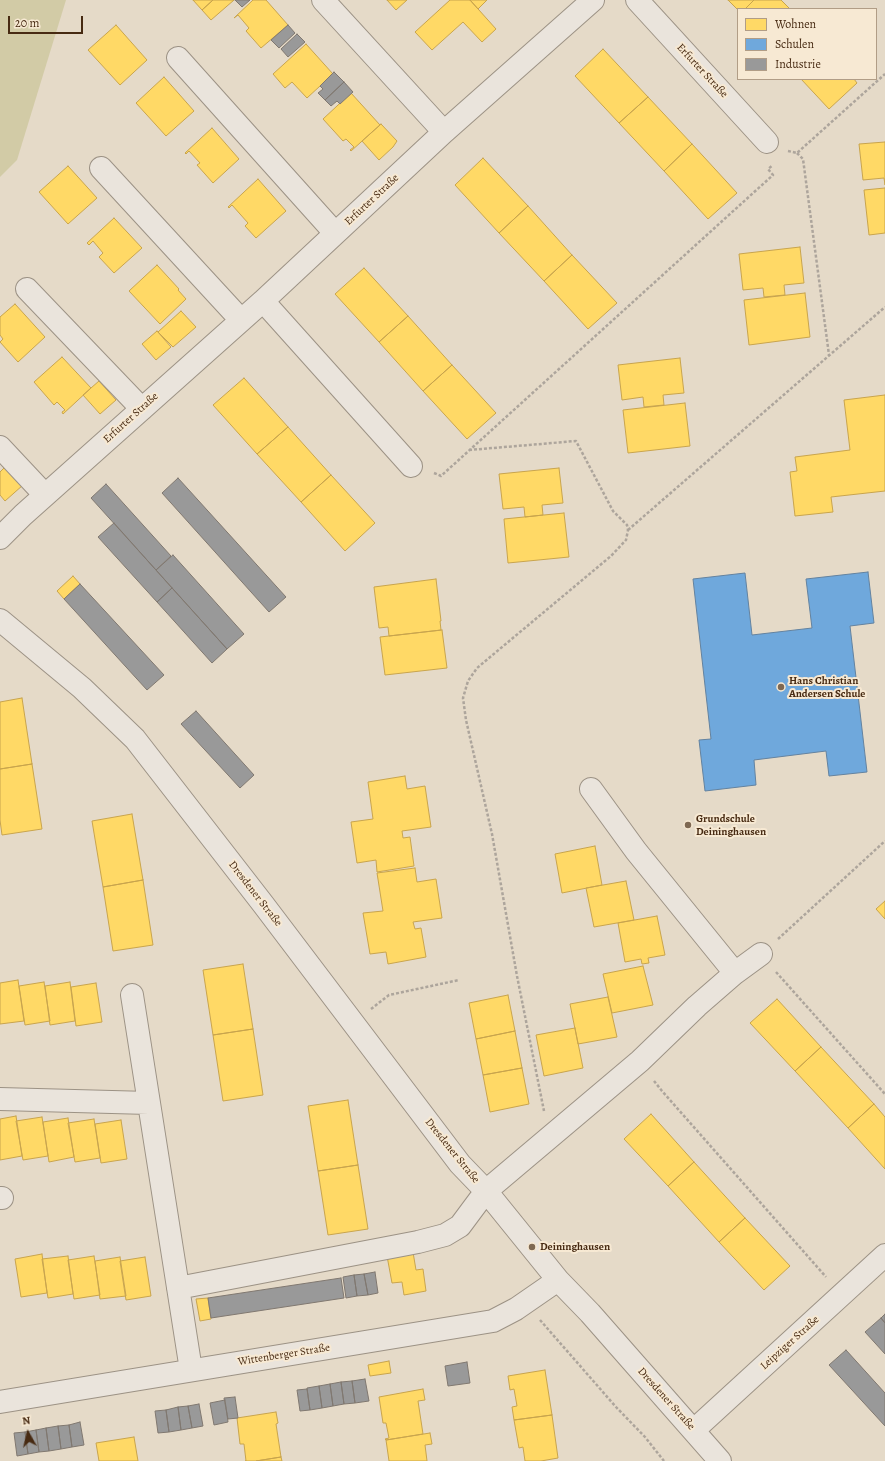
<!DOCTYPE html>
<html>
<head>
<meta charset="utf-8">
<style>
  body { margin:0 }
  #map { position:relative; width:885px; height:1461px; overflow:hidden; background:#e5dac8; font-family:Alegreya,serif }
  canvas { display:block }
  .legend { position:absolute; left:737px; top:8px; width:140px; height:72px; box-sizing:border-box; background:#f7e9d3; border:1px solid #b19d86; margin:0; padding:5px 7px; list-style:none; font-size:12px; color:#472a12 }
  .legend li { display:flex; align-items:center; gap:8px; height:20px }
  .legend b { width:20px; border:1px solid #b19d86 }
  .north { position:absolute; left:8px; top:1413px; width:40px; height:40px; -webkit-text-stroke:3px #f7e9d3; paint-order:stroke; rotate:352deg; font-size:11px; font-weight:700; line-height:16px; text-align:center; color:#472a12 }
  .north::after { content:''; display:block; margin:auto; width:14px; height:18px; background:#472a12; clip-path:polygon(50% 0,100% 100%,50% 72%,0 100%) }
  .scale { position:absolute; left:8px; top:16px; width:75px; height:18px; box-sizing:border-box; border:2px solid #472a12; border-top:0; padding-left:5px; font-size:12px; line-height:14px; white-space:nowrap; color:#472a12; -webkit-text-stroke:3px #f7e9d3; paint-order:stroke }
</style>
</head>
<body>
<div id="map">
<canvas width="885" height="1461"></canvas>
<ul class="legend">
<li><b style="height:11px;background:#ffd966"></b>Wohnen</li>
<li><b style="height:11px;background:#6fa8dc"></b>Schulen</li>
<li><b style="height:11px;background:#999"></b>Industrie</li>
</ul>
<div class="north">N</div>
<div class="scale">20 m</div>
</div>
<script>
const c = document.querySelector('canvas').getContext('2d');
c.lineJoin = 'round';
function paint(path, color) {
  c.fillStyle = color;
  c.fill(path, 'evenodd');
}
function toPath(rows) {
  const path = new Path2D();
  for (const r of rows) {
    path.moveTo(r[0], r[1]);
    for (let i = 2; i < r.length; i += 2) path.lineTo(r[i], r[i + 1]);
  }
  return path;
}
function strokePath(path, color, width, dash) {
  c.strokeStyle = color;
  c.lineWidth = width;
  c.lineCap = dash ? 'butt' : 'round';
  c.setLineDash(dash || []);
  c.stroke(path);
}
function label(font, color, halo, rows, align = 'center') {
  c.font = font + ' Alegreya,serif';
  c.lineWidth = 4;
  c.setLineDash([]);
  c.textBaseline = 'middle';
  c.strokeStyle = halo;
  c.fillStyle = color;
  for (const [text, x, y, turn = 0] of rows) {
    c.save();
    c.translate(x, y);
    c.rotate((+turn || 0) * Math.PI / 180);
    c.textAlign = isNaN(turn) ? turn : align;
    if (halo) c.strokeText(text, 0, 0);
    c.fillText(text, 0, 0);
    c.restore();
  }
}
const green = toPath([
  [0,0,66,0,17,160,0,177]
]);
const homes = toPath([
  [193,0,213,0,202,10,193,0],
  [213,0,234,0,211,20,202,10,213,0],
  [253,0,266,0,288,25,261,48,246,31,249,28,238,15,234,18,253,0],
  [387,0,407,0,396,10,387,0],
  [450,0,470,0,496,29,482,42,463,22,432,50,415,32,450,0],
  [470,0,487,0,478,9,470,0],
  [728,0,754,0,745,9,738,9,738,10,728,0],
  [754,0,781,0,790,9,745,9,754,0],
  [116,25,147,60,120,85,88,50,116,25],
  [306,44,333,74,307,98,292,82,285,88,273,74,306,44],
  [603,49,648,97,619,123,575,76,603,49],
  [164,77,194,111,166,136,136,103,164,77],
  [801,79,854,79,857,83,829,109,801,79],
  [351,93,380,125,351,151,350,150,354,147,346,139,343,141,323,119,351,93],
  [648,97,692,144,664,171,619,123,648,97],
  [381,124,397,141,393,147,379,160,362,141,381,124],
  [212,128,239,159,213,183,197,165,200,163,189,151,186,154,185,153,212,128],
  [885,142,885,185,884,178,863,180,859,144,885,142],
  [692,144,737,193,708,219,664,171,692,144],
  [483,158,528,206,499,233,455,185,483,158],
  [68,166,97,198,68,224,39,192,68,166],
  [258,179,286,211,256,238,245,226,248,223,232,205,229,208,228,207,258,179],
  [885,188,885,233,869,235,864,190,885,188],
  [528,206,572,255,544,281,499,233,528,206],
  [114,218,142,248,114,273,99,257,103,253,93,241,89,245,87,243,114,218],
  [800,247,804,283,784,285,785,295,764,297,763,288,743,290,739,254,800,247],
  [572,255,617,303,588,329,544,281,572,255],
  [157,265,179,289,178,290,186,299,160,324,129,291,157,265],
  [364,268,408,316,379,342,335,294,364,268],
  [805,293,810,337,749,345,744,300,805,293],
  [15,304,45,337,18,362,0,342,3,339,0,335,0,317,15,304],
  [181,311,196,327,173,347,158,332,181,311],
  [408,316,452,365,423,391,379,342,408,316],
  [157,331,171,347,156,360,142,344,157,331],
  [62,357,91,388,63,414,62,412,65,410,57,402,54,405,34,382,62,357],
  [680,358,684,393,663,395,664,405,644,407,643,397,622,400,618,365,680,358],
  [452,365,496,413,467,439,423,391,452,365],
  [244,378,288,427,257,454,213,405,244,378],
  [99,381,116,400,100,414,83,395,99,381],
  [885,395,885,491,831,497,833,512,795,516,790,472,797,471,795,457,850,450,844,400,885,395],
  [685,403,690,446,628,453,623,410,685,403],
  [288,427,331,475,301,502,257,454,288,427],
  [5,467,23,485,5,501,0,495,0,472,5,467],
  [559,468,563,503,542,505,543,515,525,517,524,507,503,509,499,474,559,468],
  [331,475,375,523,345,551,301,502,331,475],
  [564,513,569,557,508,563,504,519,564,513],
  [73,576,80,584,64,599,57,591,73,576],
  [436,579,441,621,440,621,441,630,389,636,388,627,379,628,374,587,436,579],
  [442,630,447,668,385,675,380,637,442,630],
  [22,698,32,764,0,769,0,702,22,698],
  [32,764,42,829,2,835,0,820,0,769,32,764],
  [405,776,407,789,425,786,431,827,402,831,403,838,410,837,414,866,377,872,376,860,357,863,351,822,373,819,368,782,405,776],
  [132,814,143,880,103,887,92,821,132,814],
  [595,846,602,885,562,893,555,854,595,846],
  [415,868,417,882,436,879,442,918,413,922,415,929,421,928,426,957,388,964,386,952,370,954,363,913,383,911,377,873,415,868],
  [143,880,153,945,113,951,103,887,143,880],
  [626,881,634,920,594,927,586,888,626,881],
  [885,901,885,919,876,909,885,901],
  [657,916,665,955,648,958,649,963,642,964,641,959,625,962,618,923,657,916],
  [243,964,253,1029,213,1035,203,970,243,964],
  [643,966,653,1005,612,1013,603,974,643,966],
  [18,980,24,1021,0,1024,0,983,18,980],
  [44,982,50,1021,25,1025,19,986,44,982],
  [70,982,75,1021,50,1025,45,986,70,982],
  [96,983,102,1022,76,1026,71,987,96,983],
  [508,995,515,1031,476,1039,469,1003,508,995],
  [608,997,617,1037,578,1044,570,1004,608,997],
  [777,999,821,1047,795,1071,750,1023,777,999],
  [575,1028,583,1068,544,1076,536,1035,575,1028],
  [253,1029,263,1095,223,1101,213,1035,253,1029],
  [515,1031,522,1068,483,1075,476,1039,515,1031],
  [821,1047,874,1104,848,1128,795,1071,821,1047],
  [522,1068,529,1104,490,1112,483,1075,522,1068],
  [348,1100,358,1165,318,1171,308,1106,348,1100],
  [874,1104,885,1117,885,1169,848,1128,874,1104],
  [651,1114,694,1162,668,1186,624,1139,651,1114],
  [16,1116,22,1156,0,1160,0,1119,16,1116],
  [42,1117,48,1156,23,1160,16,1121,42,1117],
  [68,1118,74,1157,49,1162,43,1122,68,1118],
  [94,1119,100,1158,75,1162,68,1123,94,1119],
  [121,1120,127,1159,101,1163,95,1124,121,1120],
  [694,1162,745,1218,719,1242,668,1186,694,1162],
  [358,1165,368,1229,328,1235,318,1171,358,1165],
  [745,1218,790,1266,764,1290,719,1242,745,1218],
  [413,1252,416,1270,423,1269,426,1291,404,1295,402,1282,392,1283,387,1256,413,1252],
  [42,1254,47,1293,21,1297,15,1259,42,1254],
  [68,1256,73,1294,48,1298,42,1259,68,1256],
  [94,1256,100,1295,74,1299,68,1260,94,1256],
  [120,1257,126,1296,100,1299,95,1261,120,1257],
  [145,1257,151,1296,126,1300,120,1261,145,1257],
  [208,1298,211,1319,200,1321,196,1299,208,1298],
  [389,1361,391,1373,370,1376,368,1365,389,1361],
  [545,1370,552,1415,514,1420,512,1407,517,1406,514,1389,510,1390,508,1376,545,1370],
  [423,1389,425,1400,418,1401,423,1434,386,1440,385,1439,389,1438,386,1423,383,1423,379,1397,423,1389],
  [276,1412,278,1423,276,1424,281,1457,256,1461,245,1461,246,1461,244,1444,240,1444,237,1418,276,1412],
  [552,1415,558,1458,541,1461,525,1461,523,1447,519,1448,514,1420,552,1415],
  [430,1433,432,1444,425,1445,427,1461,389,1461,386,1440,430,1433],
  [134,1437,138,1461,99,1461,96,1443,134,1437],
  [281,1457,282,1461,256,1461,281,1457]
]);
const schools = toPath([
  [868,572,874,623,850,626,867,772,829,776,826,751,754,760,756,785,705,791,699,740,711,739,693,579,745,573,752,635,812,628,806,579,868,572]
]);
const industry = toPath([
  [235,0,250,0,242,7,235,0],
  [288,25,295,33,279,48,271,40,288,25],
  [297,34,305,42,288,57,281,49,297,34],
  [334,72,344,82,325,100,318,93,323,89,320,86,334,72],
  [344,82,353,92,340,104,337,101,331,106,325,100,344,82],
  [178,478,286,597,269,612,162,493,178,478],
  [106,484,171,556,156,570,91,498,106,484],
  [114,523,172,588,157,602,98,537,114,523],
  [173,555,244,634,227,649,156,570,173,555],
  [80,584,164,675,147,690,64,599,80,584],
  [172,588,227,649,212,663,157,602,172,588],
  [196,711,254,775,240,788,181,724,196,711],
  [375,1272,378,1293,368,1295,364,1274,375,1272],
  [364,1274,368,1295,357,1296,354,1275,364,1274],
  [354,1275,357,1296,346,1298,343,1277,354,1275],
  [341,1278,344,1298,211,1318,208,1298,341,1278],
  [885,1314,885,1323,881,1318,885,1314],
  [881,1318,885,1323,885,1354,865,1332,881,1318],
  [846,1350,885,1393,885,1426,829,1365,846,1350],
  [467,1362,470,1383,448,1386,445,1366,467,1362],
  [365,1379,369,1401,355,1403,352,1381,365,1379],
  [352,1381,355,1403,344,1404,341,1382,352,1381],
  [341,1382,344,1404,333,1406,330,1384,341,1382],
  [330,1384,333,1406,322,1408,319,1386,330,1384],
  [319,1386,322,1408,310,1410,307,1388,319,1386],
  [307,1389,310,1410,300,1411,297,1390,307,1389],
  [235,1397,238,1418,228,1419,224,1398,235,1397],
  [225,1400,228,1422,214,1425,210,1403,225,1400],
  [199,1404,203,1426,192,1428,188,1406,199,1404],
  [188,1406,192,1428,181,1430,178,1407,188,1406],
  [178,1407,181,1430,169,1432,166,1410,178,1407],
  [166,1410,169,1432,158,1433,155,1411,166,1410],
  [80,1422,84,1445,72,1447,69,1425,80,1422],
  [69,1425,72,1447,61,1449,58,1426,69,1425],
  [58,1426,61,1449,49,1451,46,1428,58,1426],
  [46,1428,49,1451,39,1452,36,1430,46,1428],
  [36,1430,39,1452,28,1454,25,1432,36,1430],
  [25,1432,28,1454,17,1456,14,1433,25,1432]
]);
const path = toPath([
  [788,151,797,153,885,74],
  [797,153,803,159,829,355],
  [469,450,576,441,613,511,627,525,628,530,626,540,611,556,477,668,468,681,463,698,466,720,492,834,517,976,544,1111],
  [434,473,441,476,773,175,768,169,773,165],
  [628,530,885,307],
  [778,939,885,841],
  [776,972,885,1094],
  [371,1009,389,995,459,980],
  [654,1081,662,1091,826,1277],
  [540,1320,616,1407,645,1437,664,1461]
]);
const minor = toPath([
  [323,0,444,132],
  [637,0,767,142],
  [178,58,335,233],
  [101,168,241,320],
  [27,289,142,409],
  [263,301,411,466],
  [0,447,45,495],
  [0,538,23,515,263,301,444,132,593,0],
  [0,620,82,688,135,739,263,904,460,1164,486,1191,558,1280,590,1313,720,1461],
  [591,789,636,851,735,973],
  [132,995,191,1370],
  [0,1099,149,1103],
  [0,1198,2,1198],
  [178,1288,418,1242,445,1235,460,1226,486,1191,640,1061,697,1006,735,973,761,954],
  [0,1402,493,1321,516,1309,558,1280],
  [694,1430,885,1255]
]);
const markers = [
  [781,687,4,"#7e6852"],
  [688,825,4,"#7e6852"],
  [532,1247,4,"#7e6852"]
];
const streetNames = [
  ["Erfurter Straße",702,71,47],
  ["Erfurter Straße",372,200,-43],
  ["Erfurter Straße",131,418,-42],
  ["Dresdener Straße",255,894,52],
  ["Dresdener Straße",452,1151,51],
  ["Leipziger Straße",790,1343,-42],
  ["Wittenberger Straße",284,1355,-9],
  ["Dresdener Straße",666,1399,48]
];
const poiNames = [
  ["Hans Christian",789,681],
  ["Andersen Schule",789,694],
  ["Grundschule",696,819],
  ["Deininghausen",696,832],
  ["Deininghausen",540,1247]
];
paint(green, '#d2cba6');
paint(homes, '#ffd966');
strokePath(homes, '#c8a44d', 1);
paint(schools, '#6fa8dc');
strokePath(schools, '#63829f', 1);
paint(industry, '#999');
strokePath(industry, '#807870', 1);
strokePath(minor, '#9c9285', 24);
strokePath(path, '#ada59c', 2.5, [3, 2]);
strokePath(minor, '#eae4dc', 22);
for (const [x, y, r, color] of markers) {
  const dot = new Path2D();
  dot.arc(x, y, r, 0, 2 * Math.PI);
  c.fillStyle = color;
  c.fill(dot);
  strokePath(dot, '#f7e9d3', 1.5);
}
label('11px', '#472a12', '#f7e9d3', streetNames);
label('bold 11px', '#472a12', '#f7e9d3', poiNames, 'left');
</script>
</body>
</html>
